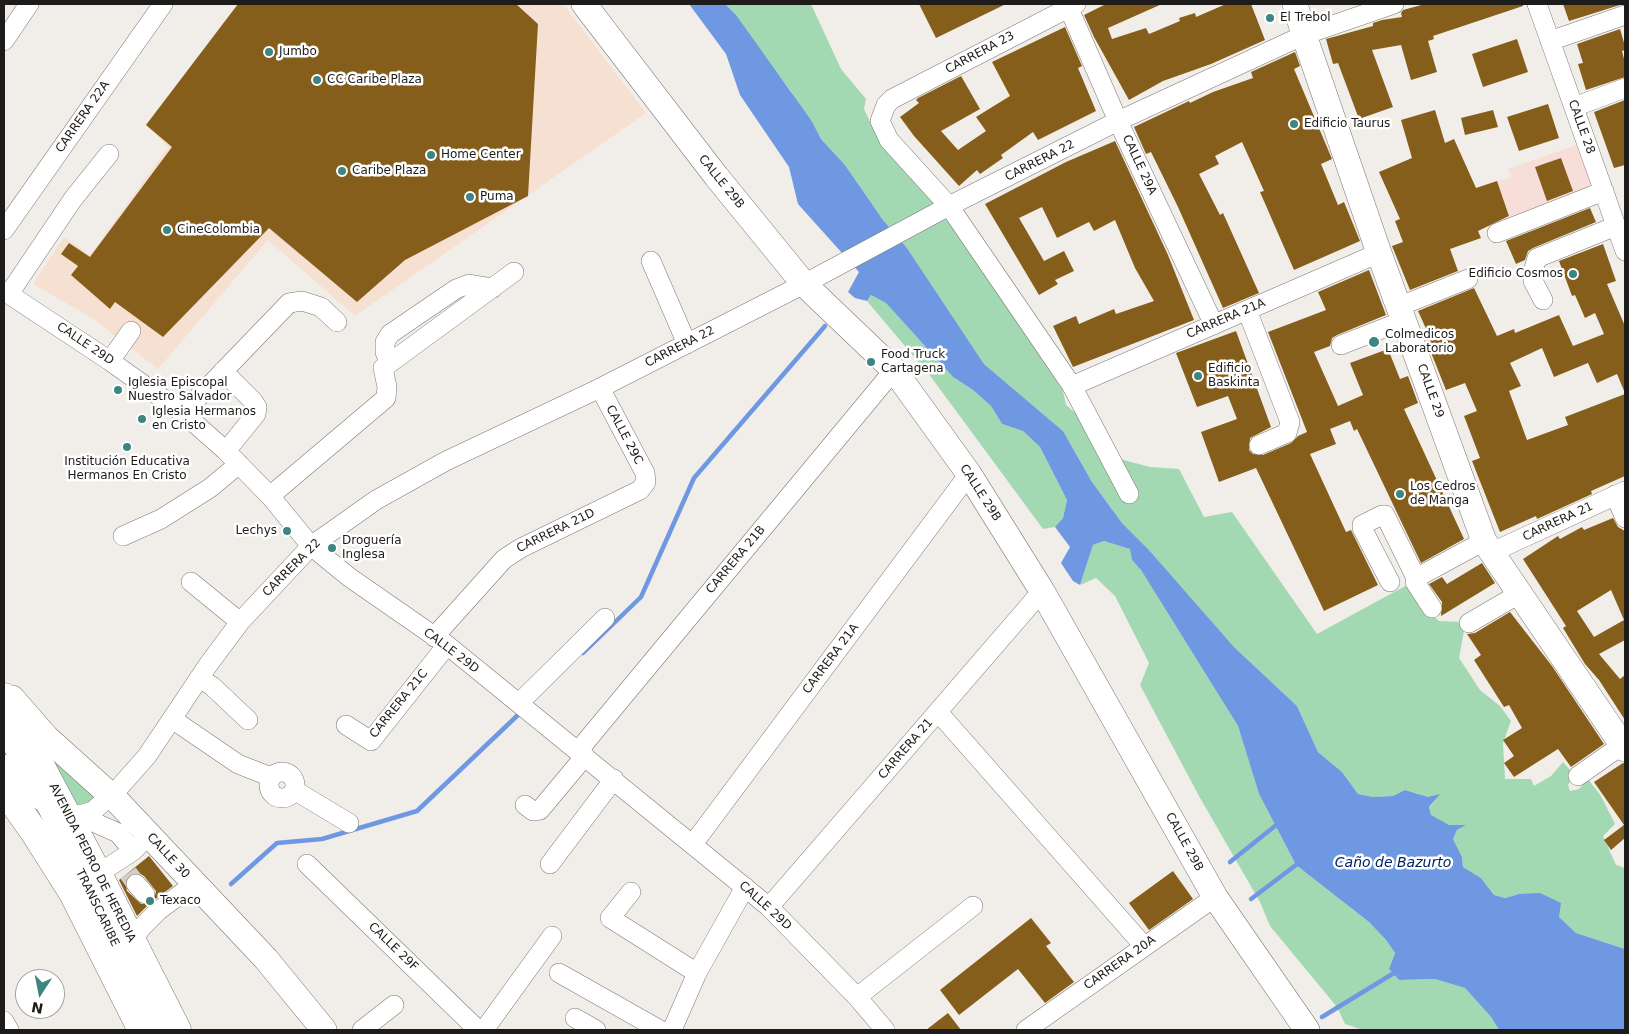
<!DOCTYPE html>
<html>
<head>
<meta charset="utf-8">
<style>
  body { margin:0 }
  #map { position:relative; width:1629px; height:1034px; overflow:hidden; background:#f1eee9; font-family:"DejaVu Sans",sans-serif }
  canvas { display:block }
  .frame { position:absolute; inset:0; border:5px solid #1d1c1a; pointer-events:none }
  .north { position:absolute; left:15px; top:969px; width:50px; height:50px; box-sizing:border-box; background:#fff; border:1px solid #a5a4a3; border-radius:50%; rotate:191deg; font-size:14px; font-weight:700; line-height:20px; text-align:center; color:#1d1c1a }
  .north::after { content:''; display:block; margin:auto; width:18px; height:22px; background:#3d8581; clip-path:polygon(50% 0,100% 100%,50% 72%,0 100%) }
</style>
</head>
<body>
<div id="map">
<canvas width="1629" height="1034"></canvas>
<div class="frame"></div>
<div class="north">N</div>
</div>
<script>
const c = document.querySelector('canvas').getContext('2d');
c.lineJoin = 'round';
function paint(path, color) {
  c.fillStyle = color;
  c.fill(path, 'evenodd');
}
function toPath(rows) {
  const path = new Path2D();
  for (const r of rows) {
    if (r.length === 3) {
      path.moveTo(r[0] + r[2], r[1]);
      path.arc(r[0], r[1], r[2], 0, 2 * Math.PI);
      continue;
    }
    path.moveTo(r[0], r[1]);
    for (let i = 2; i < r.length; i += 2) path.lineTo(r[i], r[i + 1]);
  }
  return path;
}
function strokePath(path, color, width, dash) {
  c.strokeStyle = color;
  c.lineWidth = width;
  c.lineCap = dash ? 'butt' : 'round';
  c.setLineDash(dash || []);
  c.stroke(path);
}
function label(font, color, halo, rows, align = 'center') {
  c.font = font + ' "DejaVu Sans",sans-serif';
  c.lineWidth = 5;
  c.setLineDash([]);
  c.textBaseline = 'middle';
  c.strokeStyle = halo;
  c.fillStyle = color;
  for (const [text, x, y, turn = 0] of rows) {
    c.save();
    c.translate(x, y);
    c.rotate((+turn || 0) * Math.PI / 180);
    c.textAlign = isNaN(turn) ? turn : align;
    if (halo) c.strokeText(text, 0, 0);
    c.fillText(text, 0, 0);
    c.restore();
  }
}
const commercial = toPath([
  [238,4,563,4,646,113,355,316,268,240,158,369,92,318,33,284,64,237,90,255,168,147,146,125]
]);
const education = toPath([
  [1576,145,1593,187,1511,219,1497,181,1512,177,1508,169]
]);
const green = toPath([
  [725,4,811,4,841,69,866,99,864,109,873,128,930,193,941,215,960,234,1063,391,1066,405,1079,416,1116,458,1150,467,1179,469,1204,517,1232,512,1317,634,1409,584,1425,608,1439,621,1462,622,1464,631,1459,658,1480,690,1500,706,1511,721,1503,743,1505,779,1531,779,1534,786,1551,776,1563,762,1571,771,1572,779,1568,785,1570,791,1579,789,1588,779,1601,796,1615,824,1603,836,1616,865,1625,868,1625,949,1576,933,1559,917,1519,894,1505,898,1494,895,1481,878,1463,867,1462,857,1453,839,1457,830,1465,825,1449,825,1439,821,1431,815,1429,807,1435,801,1419,794,1405,790,1393,796,1373,797,1358,794,1342,772,1318,752,1297,706,1234,647,1149,550,1122,523,1092,482,1063,431,984,364,907,248,883,220,845,165,821,139,790,90],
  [871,295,886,303,953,377,973,390,991,406,1002,424,1023,431,1040,447,1067,500,1063,518,1055,527,1043,529,931,377,867,301],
  [1104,541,1131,549,1132,560,1141,570,1238,726,1259,794,1296,865,1369,922,1386,940,1395,953,1389,969,1399,980,1435,979,1465,988,1491,1017,1499,1030,1363,1030,1345,1024,1337,1007,1270,926,1260,902,1199,796,1140,685,1149,663,1115,596,1096,578,1080,585,1093,545],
  [25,726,95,796,88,805,68,806]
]);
const water = toPath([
  [689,4,725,4,736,15,811,120,821,139,845,165,883,220,907,248,984,364,1063,431,1092,482,1122,523,1149,550,1234,647,1297,706,1318,752,1342,772,1358,794,1373,797,1393,796,1405,790,1428,797,1440,794,1429,807,1431,815,1449,825,1466,825,1457,830,1453,839,1462,857,1463,867,1481,878,1494,895,1505,898,1519,894,1540,893,1561,903,1559,917,1576,933,1625,949,1625,1030,1499,1030,1491,1017,1465,988,1435,979,1399,980,1389,969,1395,953,1386,940,1369,922,1296,865,1259,794,1238,726,1141,570,1132,560,1130,549,1104,541,1093,545,1080,585,1073,581,1061,563,1070,547,1055,527,1063,518,1067,500,1040,447,1023,431,1002,424,991,406,973,390,953,377,886,303,871,295,867,301,855,298,848,292,859,272,798,204,789,167,740,95,726,54]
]);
const stream = toPath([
  [583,653,641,597,694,478,825,326],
  [1230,862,1275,826],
  [231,884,277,843,322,839,417,811,519,714],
  [1251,899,1296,865],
  [1322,1017,1394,973]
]);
const building = toPath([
  [238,4,516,4,538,24,528,196,405,260,357,302,269,228,163,337,115,302,110,309,71,275,78,266,61,254,69,243,90,257,172,147,146,125],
  [919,4,1006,4,936,38],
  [1106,4,1162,4,1108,28,1112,39,1146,28,1149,34,1180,21,1179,18,1195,13,1196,17,1226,4,1251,4,1265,40,1211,64,1163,81,1129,100,1094,37,1084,15],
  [1425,4,1523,4,1523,6,1433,36,1434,39,1428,41,1437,72,1411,80,1401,45,1372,50,1393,107,1359,119,1338,63,1333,64,1326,39,1373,26,1373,23,1382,20,1402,17,1401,13,1403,10],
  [1563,4,1620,4,1620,5,1569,21],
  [1065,27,1082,66,1078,68,1096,111,1038,140,1033,132,1001,155,1003,158,980,174,977,170,959,186,914,136,900,117,919,103,916,100,918,98,961,76,980,109,941,131,958,150,986,131,976,117,1010,96,992,62],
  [1620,29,1625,46,1625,50,1622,51,1625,63,1625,77,1586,90,1578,64,1583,63,1577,44],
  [1517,39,1528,72,1483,87,1472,54],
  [1295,52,1300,66,1294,69,1332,159,1321,164,1338,205,1344,202,1360,241,1294,270,1260,192,1264,191,1242,142,1215,156,1219,164,1199,174,1220,215,1223,213,1259,293,1223,308,1178,207,1151,152,1146,154,1134,127,1189,101,1190,103,1213,92,1253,78,1251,72],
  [1625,100,1625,165,1614,168,1594,112],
  [1548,104,1559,138,1519,151,1507,117],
  [1435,110,1445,143,1454,139,1476,188,1497,181,1509,216,1478,231,1481,238,1450,249,1458,271,1410,290,1392,246,1403,242,1395,221,1400,219,1379,172,1412,158,1401,120],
  [1493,110,1498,127,1465,135,1461,118],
  [1115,141,1168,255,1194,320,1073,367,1053,326,1076,316,1079,324,1114,309,1116,314,1154,301,1135,268,1115,220,1094,231,1089,222,1057,238,1042,207,1019,218,1044,261,1064,251,1074,271,1055,280,1058,284,1039,295,985,204,1066,162],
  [1561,158,1573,191,1547,201,1535,167],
  [1590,208,1596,222,1533,248,1528,251,1525,260,1516,264,1506,241],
  [1603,244,1616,281,1607,284,1625,326,1625,393,1617,374,1597,383,1588,363,1554,377,1542,348,1510,363,1521,386,1509,391,1527,440,1568,425,1565,417,1625,394,1625,476,1591,491,1592,494,1537,519,1536,516,1500,532,1472,461,1480,458,1464,416,1477,411,1465,383,1446,390,1424,335,1428,333,1418,311,1474,288,1497,336,1514,329,1515,333,1559,315,1573,346,1604,334,1595,313,1585,318,1575,295,1572,296,1559,261],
  [1369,270,1386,315,1337,335,1332,338,1330,346,1314,352,1338,406,1363,395,1350,363,1388,349,1400,379,1408,376,1418,403,1404,409,1464,539,1421,563,1357,429,1354,431,1350,421,1330,429,1336,444,1310,454,1346,532,1351,530,1378,585,1324,611,1256,468,1219,482,1201,432,1237,419,1228,396,1197,407,1176,353,1236,331,1271,427,1250,438,1249,450,1253,454,1263,455,1291,443,1298,436,1307,432,1268,332,1326,310,1318,292],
  [1613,518,1618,527,1625,531,1625,640,1599,654,1620,679,1625,675,1625,720,1599,680,1585,664,1563,628,1566,626,1523,559,1558,536,1560,539,1582,527,1584,530],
  [1611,590,1624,620,1594,637,1577,611],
  [1482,563,1495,583,1441,616,1442,602,1429,584,1442,577,1447,584],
  [1510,612,1552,666,1604,744,1571,767,1558,749,1514,777,1504,763,1514,756,1503,740,1522,728,1509,705,1504,707,1474,660,1481,655,1467,634,1475,633],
  [1623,763,1625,763,1625,838,1611,850,1604,840,1624,825,1594,782],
  [149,856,173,886,154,900,156,891,144,876,139,873,129,875,125,881,127,891,141,904,149,904,137,916,119,880],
  [1173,871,1193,899,1149,930,1129,903],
  [1031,918,1051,943,1046,946,1074,982,1045,1003,1018,969,959,1015,940,990],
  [948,1013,961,1030,926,1030]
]);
const minorTunnel = toPath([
  [128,873,136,884]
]);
const minor = toPath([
  [1067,4,1118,121,1214,325],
  [1076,4,892,99,886,105,880,121,889,140,949,206,1072,386,1129,494],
  [1537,4,1625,251],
  [4,41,29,4],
  [1550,41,1625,15],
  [1574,107,1625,88],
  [4,230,163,4],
  [1497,233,1604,191],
  [651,261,687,344],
  [4,291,110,361,183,413,226,451,270,496,311,546,349,577,447,645,769,907,857,997,885,1030],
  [9,294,73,199,109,154],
  [1543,300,1533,281,1533,272,1537,258,1616,226],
  [1400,306,1468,279],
  [1247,310,1290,422,1287,433,1259,445],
  [1341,345,1405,320],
  [110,361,131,331],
  [390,363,385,352,385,342,390,334,456,289,469,284,493,288],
  [223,371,253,401,257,407,256,414,226,451],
  [1072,386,1379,253],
  [183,413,289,303,302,301,321,307,337,322],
  [1615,495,1625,518],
  [270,496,386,398,387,387,383,368,514,272],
  [123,536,161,519,210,488,239,464],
  [1490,553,1625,491],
  [191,582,240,622],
  [1390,582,1362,528,1362,525,1382,515,1385,515,1416,578],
  [1432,608,1415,582,1416,578,1484,541],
  [1469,623,1519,594],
  [434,637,504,559,521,548,640,490,646,482,645,473,600,388],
  [199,678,212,686,248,720],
  [519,703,605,618],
  [938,712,1144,946],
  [172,719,238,764,271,777],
  [346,725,371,741,447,645],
  [4,734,29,771,158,1030],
  [578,751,894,370],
  [4,764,38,799,57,811,79,815,93,811,117,790,147,756,208,665,240,622,311,546,376,500,446,461,600,388,804,284,949,206,1118,121,1304,35,1394,4],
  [282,785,13],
  [1578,776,1625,743],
  [294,790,349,823],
  [525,805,533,811,540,810,585,756],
  [85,814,89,820,118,833,133,851],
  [693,844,969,474],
  [307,864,478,1030],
  [550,864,614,779],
  [98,874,133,851,149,835],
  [136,884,145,894],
  [631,892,610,918,697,973],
  [769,907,1042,591],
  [132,941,142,927,158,911,194,884],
  [559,973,660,1030],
  [857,997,973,906],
  [575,1018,596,1030],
  [4,1021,9,1030],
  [362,1030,394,1005],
  [484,1030,552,936],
  [672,1030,697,973,745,887],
  [1026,1030,1215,897]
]);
const major = toPath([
  [584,4,716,176,804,284,894,370,969,474,1042,591,1215,897,1307,1030],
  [1295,4,1304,35,1379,253,1484,541,1625,749],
  [12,698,47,738,117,801,149,835,266,959,324,1030]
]);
const highway = toPath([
  [4,697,98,874,177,1030],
  [4,789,35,833,73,893,142,1030]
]);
const markers = [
  [1270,18,5,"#3d8581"],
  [269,52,5,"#3d8581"],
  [317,80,5,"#3d8581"],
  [1294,124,5,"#3d8581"],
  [431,155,5,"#3d8581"],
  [342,171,5,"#3d8581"],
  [470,197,5,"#3d8581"],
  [167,230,5,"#3d8581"],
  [1573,274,5,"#3d8581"],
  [1374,342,6,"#3d8581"],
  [871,362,5,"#3d8581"],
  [1198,376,5,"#3d8581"],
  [118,390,5,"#3d8581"],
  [142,419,5,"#3d8581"],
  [127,447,5,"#3d8581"],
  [1400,494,5,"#3d8581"],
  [287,531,5,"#3d8581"],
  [332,548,5,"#3d8581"],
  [150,901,5,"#3d8581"]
];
const poiNames = [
  ["El Trebol",1280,18],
  ["Jumbo",279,52],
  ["CC Caribe Plaza",327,80],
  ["Edificio Taurus",1304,124],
  ["Home Center",441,155],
  ["Caribe Plaza",352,171],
  ["Puma",480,197],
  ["CineColombia",177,230],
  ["Edificio Cosmos",1563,274,"right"],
  ["Colmedicos",1385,335],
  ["Laboratorio",1385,349],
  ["Food Truck",881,355],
  ["Cartagena",881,369],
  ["Edificio",1208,369],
  ["Baskinta",1208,383],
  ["Iglesia Episcopal",128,383],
  ["Nuestro Salvador",128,397],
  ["Iglesia Hermanos",152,412],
  ["en Cristo",152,426],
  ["Institución Educativa",127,462,"center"],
  ["Hermanos En Cristo",127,476,"center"],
  ["Los Cedros",1410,487],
  ["de Manga",1410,501],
  ["Lechys",277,531,"right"],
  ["Droguería",342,541],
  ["Inglesa",342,555],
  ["Texaco",160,901]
];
const streetNames = [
  ["CARRERA 23",980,53,-28],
  ["CARRERA 22A",83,117,-55],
  ["CALLE 28",1581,127,70],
  ["CARRERA 22",1040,161,-27],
  ["CALLE 29A",1139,165,65],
  ["CALLE 29B",721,182,51],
  ["CARRERA 21A",1226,319,-23],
  ["CALLE 29D",85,344,34],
  ["CARRERA 22",680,347,-27],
  ["CALLE 29",1430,391,70],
  ["CALLE 29C",624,435,62],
  ["CALLE 29B",980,493,57],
  ["CARRERA 21",1558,522,-25],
  ["CARRERA 21D",556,531,-26],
  ["CARRERA 21B",736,560,-50],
  ["CARRERA 22",292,568,-45],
  ["CALLE 29D",451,651,37],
  ["CARRERA 21A",831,659,-53],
  ["CARRERA 21C",399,704,-51],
  ["CARRERA 21",906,749,-49],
  ["CALLE 29B",1184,842,61],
  ["CALLE 30",168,856,47],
  ["AVENIDA PEDRO DE HEREDIA",92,863,63],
  ["CALLE 29D",765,906,42],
  ["TRANSCARIBE",97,908,64],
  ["CALLE 29F",393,947,44],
  ["CARRERA 20A",1120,963,-35]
];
const waterNames = [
  ["Caño de Bazurto",1393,863]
];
paint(commercial, '#f5e0d2');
paint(education, '#f8ded9');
paint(green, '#a2d8b2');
paint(water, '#6f98e2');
strokePath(stream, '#6f98e2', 4.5);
paint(building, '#865e1b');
strokePath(minorTunnel, '#d1ceca', 19, [19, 9]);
strokePath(minor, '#7b7873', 20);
strokePath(major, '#7b7873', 26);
strokePath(highway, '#7b7873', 29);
strokePath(minor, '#fff', 19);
strokePath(major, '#fff', 25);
strokePath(highway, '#fff', 28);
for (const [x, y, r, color] of markers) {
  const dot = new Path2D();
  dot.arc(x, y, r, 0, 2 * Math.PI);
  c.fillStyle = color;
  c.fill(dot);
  strokePath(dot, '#fff', 2);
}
label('12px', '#1d1c1a', '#fff', poiNames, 'left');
label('12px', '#1d1c1a', '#fff', streetNames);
label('italic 14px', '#032263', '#fff', waterNames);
</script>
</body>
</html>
